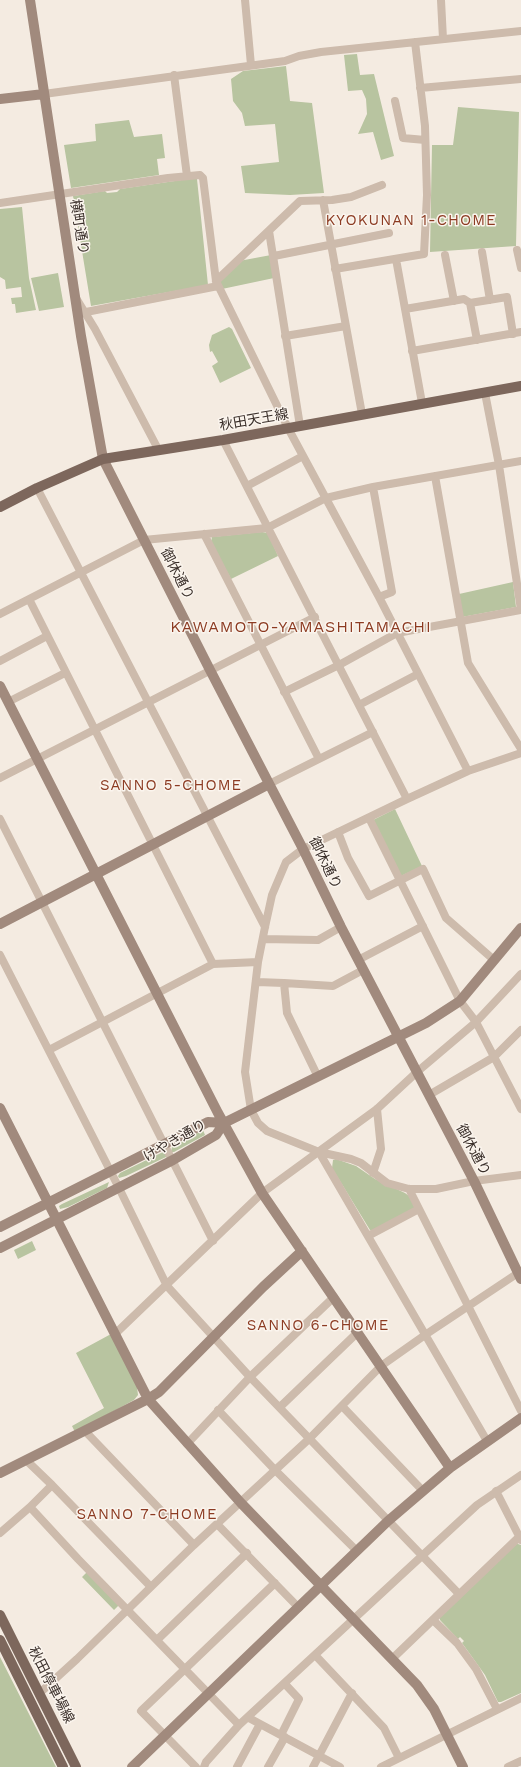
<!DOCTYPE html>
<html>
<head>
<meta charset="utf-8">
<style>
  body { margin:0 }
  canvas { display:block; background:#f4ebe1 }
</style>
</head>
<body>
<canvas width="521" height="1767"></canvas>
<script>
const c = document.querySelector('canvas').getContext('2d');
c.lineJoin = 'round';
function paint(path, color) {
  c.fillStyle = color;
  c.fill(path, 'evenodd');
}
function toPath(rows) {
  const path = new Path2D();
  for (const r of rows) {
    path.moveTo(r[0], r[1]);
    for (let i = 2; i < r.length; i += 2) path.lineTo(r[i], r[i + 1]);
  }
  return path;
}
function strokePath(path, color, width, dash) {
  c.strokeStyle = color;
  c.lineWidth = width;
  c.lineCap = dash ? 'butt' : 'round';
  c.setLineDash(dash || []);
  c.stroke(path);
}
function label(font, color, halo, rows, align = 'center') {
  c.font = font + ' "Work Sans","Noto Sans JP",sans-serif';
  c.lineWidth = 3;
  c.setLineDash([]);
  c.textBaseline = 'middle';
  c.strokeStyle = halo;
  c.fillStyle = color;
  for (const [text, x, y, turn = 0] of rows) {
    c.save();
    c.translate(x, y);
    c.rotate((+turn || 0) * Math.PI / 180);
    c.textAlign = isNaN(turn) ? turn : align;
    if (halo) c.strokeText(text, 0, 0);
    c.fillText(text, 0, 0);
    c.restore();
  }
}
const green = toPath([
  [357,54,360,75,374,74,394,156,381,160,373,132,358,134,367,114,366,99,362,90,348,91,344,55],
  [286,66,290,101,312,103,324,193,290,195,245,193,241,166,279,162,275,124,245,126,242,113,233,101,231,79,243,71],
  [458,107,519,112,516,246,430,252,432,145,453,145],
  [129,120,134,137,162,134,165,158,157,159,159,175,71,188,64,145,96,141,95,124],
  [195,178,197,179,208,285,91,306,73,196,105,191,107,193,117,192,120,189],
  [22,207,29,278,36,310,16,313,15,304,12,304,11,298,22,297,21,287,6,289,5,280,0,277,0,209],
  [271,255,274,278,222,289,218,281,239,261],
  [58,273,64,307,39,311,31,278],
  [229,327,232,329,251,368,220,383,212,366,218,362,212,351,210,352,209,345,212,335],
  [262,532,268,533,278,556,231,579,211,542,212,537],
  [513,582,516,607,462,617,459,594],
  [395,809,422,866,401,876,373,820],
  [203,1130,205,1135,174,1152,171,1152,172,1147],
  [163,1152,168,1153,166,1157,126,1176,119,1178,118,1176,120,1173],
  [336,1159,356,1166,375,1179,405,1193,409,1196,414,1206,414,1209,373,1231,370,1230,332,1168,333,1160],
  [109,1182,107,1188,68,1207,60,1209,59,1206,62,1204],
  [32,1241,36,1250,18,1259,14,1250],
  [111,1334,137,1387,138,1395,134,1400,75,1432,72,1426,104,1408,76,1353],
  [515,1543,521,1545,521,1693,501,1702,498,1702,485,1675,462,1643,464,1641,460,1637,458,1639,440,1620,440,1616],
  [87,1572,120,1604,114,1610,82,1577],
  [0,1657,56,1767,0,1767]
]);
const street = toPath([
  [245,0,251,65],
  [441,0,443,39],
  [174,75,187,176],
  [420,88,521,79],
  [44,94,285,61,299,56,321,52,521,31],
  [395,101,403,138,425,140],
  [323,200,362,414],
  [0,203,168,178,200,175,203,178,216,281,288,428,379,597,468,771],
  [269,231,300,426],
  [517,250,521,268],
  [482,252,490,300],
  [445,255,454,301],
  [274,256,389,233],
  [396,259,422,403],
  [335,269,424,254,427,195,425,126,415,42],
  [216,281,300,201,332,200,351,197,382,185],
  [76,298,95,329,158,449],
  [405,309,464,299,470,303],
  [81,313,218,286],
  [285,336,346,326],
  [477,340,470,303,507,297,513,334],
  [412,351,521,332],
  [485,393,499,465,521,610],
  [223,440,407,799],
  [435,476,468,663,521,749],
  [247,486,303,456],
  [373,487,392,592,379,597],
  [37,488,265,927],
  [204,534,319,759],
  [29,599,213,964],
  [0,614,144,540,267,528,326,498,373,487,521,461],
  [0,661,47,636],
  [284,692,339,665,397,633,521,610],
  [8,702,65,673],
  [359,705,418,674],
  [521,753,468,771,407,799,303,849,286,862,272,895,265,927,258,962,245,1072,251,1110,258,1123,267,1131,319,1152,351,1159,361,1163,387,1183,409,1189,436,1189,474,1181,521,1175],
  [0,778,315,617],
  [269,784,373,732],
  [369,818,460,1001,476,1022,521,1109],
  [0,819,213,1241],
  [338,832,348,858,369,896,423,869,446,918,494,960],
  [263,939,318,940,341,927],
  [0,955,119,1188,167,1286,250,1377,459,1594],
  [358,960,423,926],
  [257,982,284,983,287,1013,318,1077],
  [284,983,333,986,363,970],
  [49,1050,213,964,258,962],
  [429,1095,494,1057,521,1030],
  [319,1152,487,1441],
  [373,1173,381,1149,377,1109],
  [409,1189,521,1411],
  [368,1236,419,1209],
  [115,1334,262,1193,377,1109,417,1072,476,1022,521,974],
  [342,1406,423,1491],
  [280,1407,358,1332],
  [218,1410,275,1470,357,1551],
  [85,1431,194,1545],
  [187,1444,250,1377,334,1297],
  [26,1460,52,1485,30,1507,78,1559,239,1725],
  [52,1485,151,1587],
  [496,1491,521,1540],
  [217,1524,299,1608],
  [0,1533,30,1507],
  [433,1620,457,1643,476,1669,497,1709],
  [157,1640,247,1553],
  [316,1656,384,1728,399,1758],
  [393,1658,519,1537],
  [39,1692,43,1690,77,1659,194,1545,310,1438,381,1366,425,1335,521,1271],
  [249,1718,340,1767],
  [281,1735,299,1699,285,1684],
  [196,1767,141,1711,275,1583],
  [204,1767,206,1762,239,1725,477,1505,521,1475],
  [237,1767,260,1724],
  [268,1767,285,1737],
  [313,1767,352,1693],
  [381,1767,521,1698],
  [508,1767,521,1761]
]);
const secondary = toPath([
  [30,0,81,336,103,459,210,670,303,849,341,927,474,1181,521,1279],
  [0,99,44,94],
  [0,686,218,1113,262,1193,450,1468],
  [0,924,269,784],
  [0,1108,148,1399,241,1503,417,1685,434,1709,463,1767],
  [0,1227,208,1122,224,1123,426,1023,460,1001,521,928],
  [0,1248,173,1160,216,1135,224,1123],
  [0,1473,148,1399,159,1392,263,1287,302,1251],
  [132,1767,388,1521,450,1468,521,1418]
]);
const primary = toPath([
  [0,507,37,488,103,459,223,440,521,386],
  [0,1615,76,1767],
  [0,1640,63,1767]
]);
const streetNames = [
  ["横町通り",79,227,81],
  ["秋田天王線",254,420,-10],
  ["御休通り",177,574,63],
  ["御休通り",325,863,64],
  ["けやき通り",175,1141,-30],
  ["御休通り",473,1150,62],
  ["秋田停車場線",51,1685,63]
];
const neighbourhoodNames = [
  ["KYOKUNAN 1-CHOME",411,221],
  ["SANNO 5-CHOME",171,786],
  ["SANNO 6-CHOME",318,1326],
  ["SANNO 7-CHOME",147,1515]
];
const quarterNames = [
  ["KAWAMOTO-YAMASHITAMACHI",301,627]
];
paint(green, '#b8c4a0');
strokePath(street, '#cdbbac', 8);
strokePath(secondary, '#a18a7d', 10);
strokePath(primary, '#7d675c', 10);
label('14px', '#3b302b', '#fbf5ee', streetNames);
c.letterSpacing = '1px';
label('15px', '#8c3b22', '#fbf5ee', neighbourhoodNames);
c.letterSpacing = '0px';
c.letterSpacing = '1px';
label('16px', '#8c3b22', '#fbf5ee', quarterNames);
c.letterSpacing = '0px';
</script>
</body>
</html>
